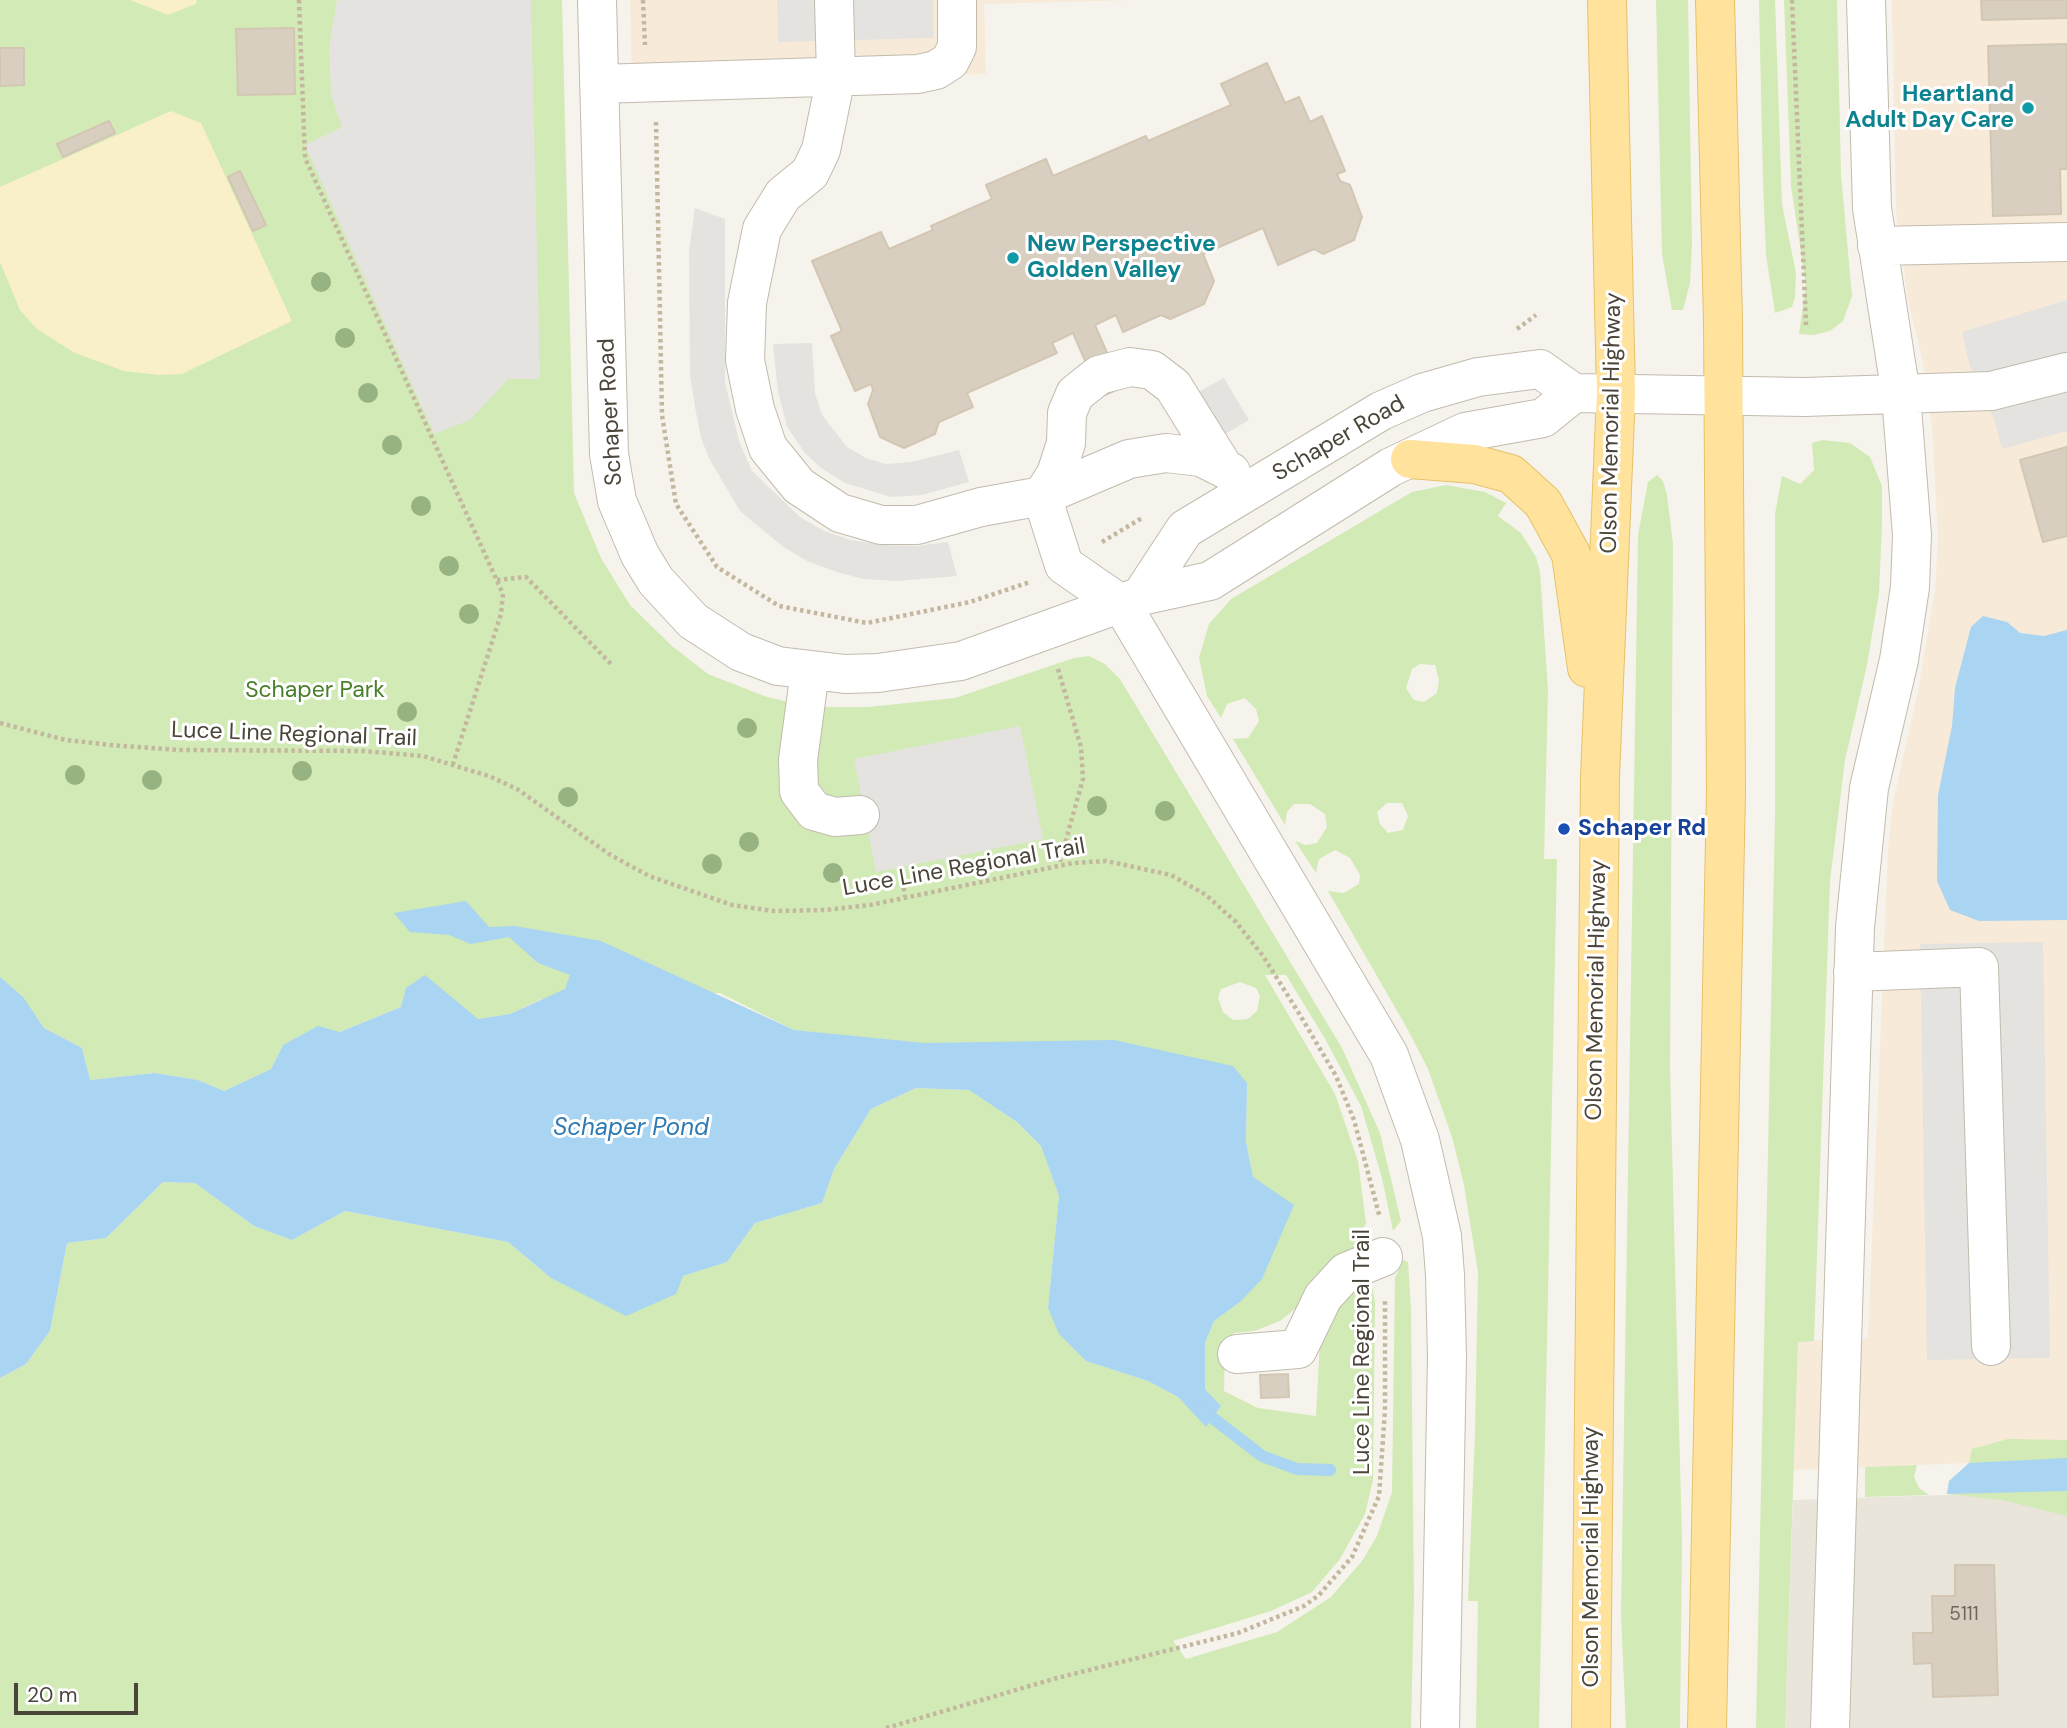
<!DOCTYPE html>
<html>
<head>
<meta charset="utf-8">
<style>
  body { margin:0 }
  #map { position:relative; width:2067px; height:1728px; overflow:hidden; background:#f6f3ec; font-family:"DM Sans",sans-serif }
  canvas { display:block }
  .scale { position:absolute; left:14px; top:1683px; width:124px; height:32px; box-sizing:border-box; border:4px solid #4b4439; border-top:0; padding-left:9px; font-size:21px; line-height:24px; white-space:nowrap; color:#4b4439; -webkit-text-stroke:5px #fff; paint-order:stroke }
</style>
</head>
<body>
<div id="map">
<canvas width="2067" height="1728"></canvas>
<div class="scale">20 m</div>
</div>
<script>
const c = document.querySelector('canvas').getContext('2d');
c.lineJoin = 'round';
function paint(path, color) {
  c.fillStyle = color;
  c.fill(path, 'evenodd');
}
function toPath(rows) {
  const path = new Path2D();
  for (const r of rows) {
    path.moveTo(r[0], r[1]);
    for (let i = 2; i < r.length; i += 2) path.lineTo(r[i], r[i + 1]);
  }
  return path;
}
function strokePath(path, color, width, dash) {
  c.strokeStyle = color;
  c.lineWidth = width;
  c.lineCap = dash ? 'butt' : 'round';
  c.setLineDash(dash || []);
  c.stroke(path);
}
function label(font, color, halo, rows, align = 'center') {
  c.font = font + ' "DM Sans",sans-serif';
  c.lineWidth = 6;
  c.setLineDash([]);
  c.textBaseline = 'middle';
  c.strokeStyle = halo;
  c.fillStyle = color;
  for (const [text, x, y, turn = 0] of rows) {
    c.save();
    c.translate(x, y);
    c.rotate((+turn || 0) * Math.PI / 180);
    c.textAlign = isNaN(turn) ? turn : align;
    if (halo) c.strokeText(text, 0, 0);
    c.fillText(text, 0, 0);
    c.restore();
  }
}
const residential = toPath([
  [2067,1491,2067,1728,1785,1728,1793,1500]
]);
const commercial = toPath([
  [630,0,1134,0,984,4,986,74,632,83],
  [1892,0,2067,0,2067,1459,1794,1470,1798,1341,1868,1339,1888,849,1893,803,1919,686,1935,590,1938,539,1932,426,1924,367,1908,300,1896,212]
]);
const green = toPath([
  [0,0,562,0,574,493,601,558,630,605,672,646,708,674,767,697,811,707,868,707,955,698,1074,658,1089,656,1105,664,1120,679,1342,1048,1380,1133,1401,1221,1393,1231,1382,1178,1361,1106,1324,1037,1286,975,1265,975,1335,1094,1358,1161,1366,1223,1353,1250,1300,1305,1280,1321,1254,1331,1234,1333,1225,1341,1224,1391,1258,1408,1316,1416,1320,1341,1349,1289,1371,1281,1375,1302,1373,1480,1365,1514,1340,1559,1312,1592,1271,1611,1173,1641,1186,1659,1277,1632,1331,1597,1362,1561,1377,1536,1392,1492,1395,1278,1403,1260,1408,1262,1411,1309,1414,1599,1411,1728,0,1728,0,1378,26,1364,50,1331,67,1243,106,1238,163,1182,195,1183,254,1226,292,1240,345,1211,508,1242,551,1278,683,1276,727,1262,755,1223,822,1203,834,1169,871,1109,916,1088,969,1090,1017,1122,1041,1146,1059,1196,1048,1308,1086,1361,1148,1381,1178,1397,1206,1426,1221,1406,1205,1389,1205,1343,1214,1321,1240,1302,1253,1178,1246,1142,1247,1083,794,1030,720,993,542,999,510,1014,478,1019,401,1007,340,1032,283,1045,271,1069,224,1091,198,1080,155,1073,90,1080,82,1048,44,1028,36,1016,0,1017],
  [1240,982,1256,988,1260,996,1257,1011,1248,1019,1233,1020,1223,1012,1218,998,1221,989],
  [1656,0,1688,0,1692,245,1690,283,1683,310,1672,310,1662,254],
  [1759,0,1775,0,1782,204,1796,273,1795,297,1792,307,1775,313,1766,255,1763,182],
  [1784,0,1837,0,1841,175,1852,296,1843,321,1830,331,1814,335,1799,334,1806,285,1791,186],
  [1822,440,1850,443,1870,457,1882,486,1882,524,1879,593,1867,665,1845,760,1830,881,1814,1341,1798,1342,1785,1728,1756,1728,1775,815,1775,514,1782,476,1800,484,1814,470,1812,443],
  [1657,475,1663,481,1667,495,1673,544,1670,1068,1682,1542,1680,1728,1626,1728,1621,1615,1638,535,1648,482],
  [1446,485,1485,492,1506,503,1498,516,1521,533,1536,557,1540,572,1548,690,1544,859,1557,859,1539,1728,1476,1728,1478,1601,1468,1601,1475,1433,1478,1272,1464,1185,1452,1137,1428,1069,1408,1030,1328,891,1344,893,1359,884,1360,875,1350,858,1335,850,1319,859,1316,873,1295,841,1306,845,1317,843,1327,827,1325,814,1310,804,1294,804,1287,812,1285,825,1233,739,1248,738,1259,721,1256,709,1245,698,1227,704,1221,718,1207,696,1199,658,1209,624,1231,599,1412,492],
  [1420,664,1435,665,1439,680,1437,693,1424,702,1414,700,1406,688,1412,669],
  [1387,803,1402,803,1408,816,1403,830,1388,833,1380,824,1377,812],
  [2008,1439,2067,1440,2067,1516,2002,1500,1947,1494,1949,1481,1968,1467,1972,1449],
  [1917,1465,1914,1477,1919,1488,1929,1495,1865,1497,1865,1467]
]);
const sand = toPath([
  [130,0,197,0,196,4,168,15],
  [171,111,201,123,292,321,182,374,159,375,124,371,75,353,37,329,20,310,0,262,0,187]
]);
const parking = toPath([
  [337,0,531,0,540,379,508,379,470,420,434,434,305,145,342,127,331,95,329,48],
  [777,0,933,0,934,38,778,42],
  [695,208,725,219,725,382,739,441,752,471,800,517,824,531,851,540,884,545,917,546,948,542,957,576,898,581,863,579,837,572,807,561,782,546,740,511,709,458,701,438,695,407,690,375,689,251],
  [2067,300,2067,431,2002,449,1994,419,1969,363,1962,332],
  [812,343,815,393,822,415,847,447,866,458,886,464,911,462,959,450,969,482,922,495,891,497,845,483,821,468,805,453,787,427,778,392,773,344],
  [1224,378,1249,420,1220,437,1195,394],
  [1020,726,1043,839,876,872,854,759],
  [2043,942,2050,1358,1927,1360,1920,944]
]);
const water = toPath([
  [1983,616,2007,622,2020,633,2044,636,2067,630,2067,920,1979,921,1950,910,1937,881,1938,795,1952,726,1955,688,1971,627],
  [466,901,489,927,515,926,601,941,794,1030,925,1043,1114,1040,1233,1066,1247,1083,1246,1142,1253,1177,1294,1205,1262,1279,1240,1302,1214,1321,1205,1343,1205,1389,1221,1406,1206,1427,1178,1397,1148,1381,1086,1361,1059,1334,1048,1308,1059,1196,1041,1146,1017,1122,969,1090,916,1088,871,1109,834,1169,822,1203,755,1223,727,1262,683,1276,676,1294,626,1316,551,1278,508,1242,345,1211,292,1240,254,1226,195,1183,163,1182,106,1238,67,1243,50,1331,26,1364,0,1378,0,977,23,997,44,1028,82,1048,90,1080,155,1073,198,1080,224,1091,271,1069,283,1045,318,1026,340,1032,401,1007,406,988,425,975,478,1019,510,1014,565,989,570,975,538,963,509,937,471,944,449,935,410,932,394,913],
  [2067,1458,2067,1491,1947,1494,1949,1481,1969,1463]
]);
const stream = toPath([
  [1201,1409,1262,1456,1297,1469,1330,1470]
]);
const building = toPath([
  [1981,0,2067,0,2067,18,1982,20,1981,0],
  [294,28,295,94,238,95,236,29,294,28],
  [2067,44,2067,169,2060,169,2061,214,1993,216,1988,46,2067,44],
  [0,48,24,48,24,85,0,86,0,48],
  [1267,63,1285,103,1299,97,1310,122,1322,116,1345,171,1337,174,1340,181,1350,185,1362,217,1354,240,1323,254,1314,249,1278,265,1263,228,1203,254,1214,281,1204,304,1170,319,1161,315,1123,332,1116,315,1095,325,1108,355,1128,385,1093,400,1079,366,1086,363,1073,333,1052,343,1057,353,967,393,973,407,939,422,935,434,904,448,880,437,868,404,873,390,871,384,855,391,831,336,842,331,812,261,881,232,889,249,933,230,931,226,992,199,986,185,1046,159,1053,176,1146,136,1148,141,1231,105,1221,84,1267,63],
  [109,121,115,133,63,157,57,144,109,121],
  [240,171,266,225,253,231,228,177,240,171],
  [2067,447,2067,536,2043,542,2020,460,2067,447],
  [1288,1374,1289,1397,1261,1398,1260,1375,1288,1374],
  [1955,1565,1994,1565,1998,1695,1933,1697,1932,1663,1914,1664,1913,1633,1933,1633,1932,1596,1955,1596,1955,1565]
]);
const path = toPath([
  [299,0,305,158,503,594,501,614,453,764],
  [643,0,645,45],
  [1792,0,1806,325],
  [656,122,662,415,676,504,717,567,779,606,867,623,970,602,1030,582],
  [1517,329,1536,315],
  [1102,542,1142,518],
  [497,580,526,577,611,664],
  [1058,669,1081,747,1083,779,1059,865],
  [0,723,66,740,111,745,179,750,364,751,423,756,489,776,517,789,609,854,649,876,732,905,774,911,825,910,870,905,1073,863,1106,861,1171,875,1206,895,1236,922,1263,956,1300,1015,1336,1076,1354,1120,1380,1218],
  [901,867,905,897],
  [886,1728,1057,1678,1238,1633,1304,1606,1319,1595,1352,1557,1379,1496,1385,1410,1385,1300]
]);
const minor = toPath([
  [597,0,609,454,617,501,640,555,656,581,693,621,741,652,778,666,845,674,878,673,961,661,1141,596,1210,581,1391,467,1465,432,1543,418,1574,393],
  [834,0,836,77,821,150,810,173,783,195,762,229,747,303,745,360,755,409,768,448,799,486,840,513,881,525,917,525,981,507,1042,496,1064,565,1122,605,1389,1055,1420,1140,1442,1236,1445,1275,1447,1357,1440,1728],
  [599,84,918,74,936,70,950,61,957,47,957,0],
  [1877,246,2067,242],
  [1042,496,1056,474,1066,443,1067,413,1075,394,1099,375,1130,367,1152,370,1173,386,1224,468],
  [1042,496,1129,459,1166,453,1201,457,1231,472],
  [1141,596,1185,529,1381,411,1422,393,1478,377,1540,369,1574,393,1804,397,1991,391,2067,372],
  [810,671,798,760,799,791,814,811,835,817,860,815],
  [1853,972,1979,967,1991,1346],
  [1237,1354,1298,1349,1323,1297,1346,1272,1383,1257],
  [1830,1728,1855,927,1869,788,1899,660,1910,587,1912,535,1901,395,1872,208,1866,0]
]);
const major = toPath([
  [1410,459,1474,464,1511,474,1543,503,1571,554,1587,668],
  [1591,1728,1600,777,1616,393,1607,0],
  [1707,1728,1726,791,1723,320,1715,0]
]);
const trees = [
  [321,282],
  [345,338],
  [368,393],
  [392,445],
  [421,506],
  [449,566],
  [469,614],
  [407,712],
  [747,728],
  [302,771],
  [75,775],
  [152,780],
  [568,797],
  [1097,806],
  [1165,811],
  [749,842],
  [712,864],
  [833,873]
];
const markers = [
  [2028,108,7,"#0f9aa8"],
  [1013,258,7,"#0f9aa8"],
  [1564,829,7,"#1a4fb4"]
];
const numberNames = [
  ["5111",1964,1615]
];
const cultureNames = [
  ["Heartland",2014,95],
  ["Adult Day Care",2014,121],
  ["New Perspective",1027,245,"left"],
  ["Golden Valley",1027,271,"left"]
];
const streetNames = [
  ["Schaper Road",611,412,-93],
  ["Olson Memorial Highway",1612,423,-89],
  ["Schaper Road",1339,439,-30],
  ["Luce Line Regional Trail",294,735,2],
  ["Luce Line Regional Trail",964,868,-10],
  ["Olson Memorial Highway",1597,990,-89],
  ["Luce Line Regional Trail",1363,1352,-90],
  ["Olson Memorial Highway",1592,1557,-90]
];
const parkNames = [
  ["Schaper Park",315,691]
];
const transitNames = [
  ["Schaper Rd",1578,829]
];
const waterNames = [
  ["Schaper Pond",631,1129]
];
paint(residential, '#eae5da');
paint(commercial, '#f7ead8');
paint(green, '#d2eab5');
paint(sand, '#f9efc9');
paint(parking, '#e5e3e0');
paint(water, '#a9d4f2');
strokePath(stream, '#a9d4f2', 12);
paint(building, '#d8cfc1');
strokePath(building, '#d3c7b4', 2);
strokePath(minor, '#c2bbae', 40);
strokePath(major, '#e6c16a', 40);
strokePath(path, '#c4b79f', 4.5, [3.5, 3.5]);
strokePath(minor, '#fff', 38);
strokePath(major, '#ffe39c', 38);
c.fillStyle = '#97b381';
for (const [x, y] of trees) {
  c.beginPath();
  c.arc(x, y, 10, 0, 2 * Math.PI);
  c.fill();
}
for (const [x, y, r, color] of markers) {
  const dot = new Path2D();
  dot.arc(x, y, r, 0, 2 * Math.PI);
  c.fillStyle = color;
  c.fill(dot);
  strokePath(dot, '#fff', 2.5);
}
label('19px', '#6e675b', null, numberNames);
label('bold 23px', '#0d838f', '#fff', cultureNames, 'right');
label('23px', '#4b4439', '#fff', streetNames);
label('23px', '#4a7f2a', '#fff', parkNames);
label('bold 23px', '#164399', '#fff', transitNames, 'left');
label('italic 24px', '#2e7ab2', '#fff', waterNames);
</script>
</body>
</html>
